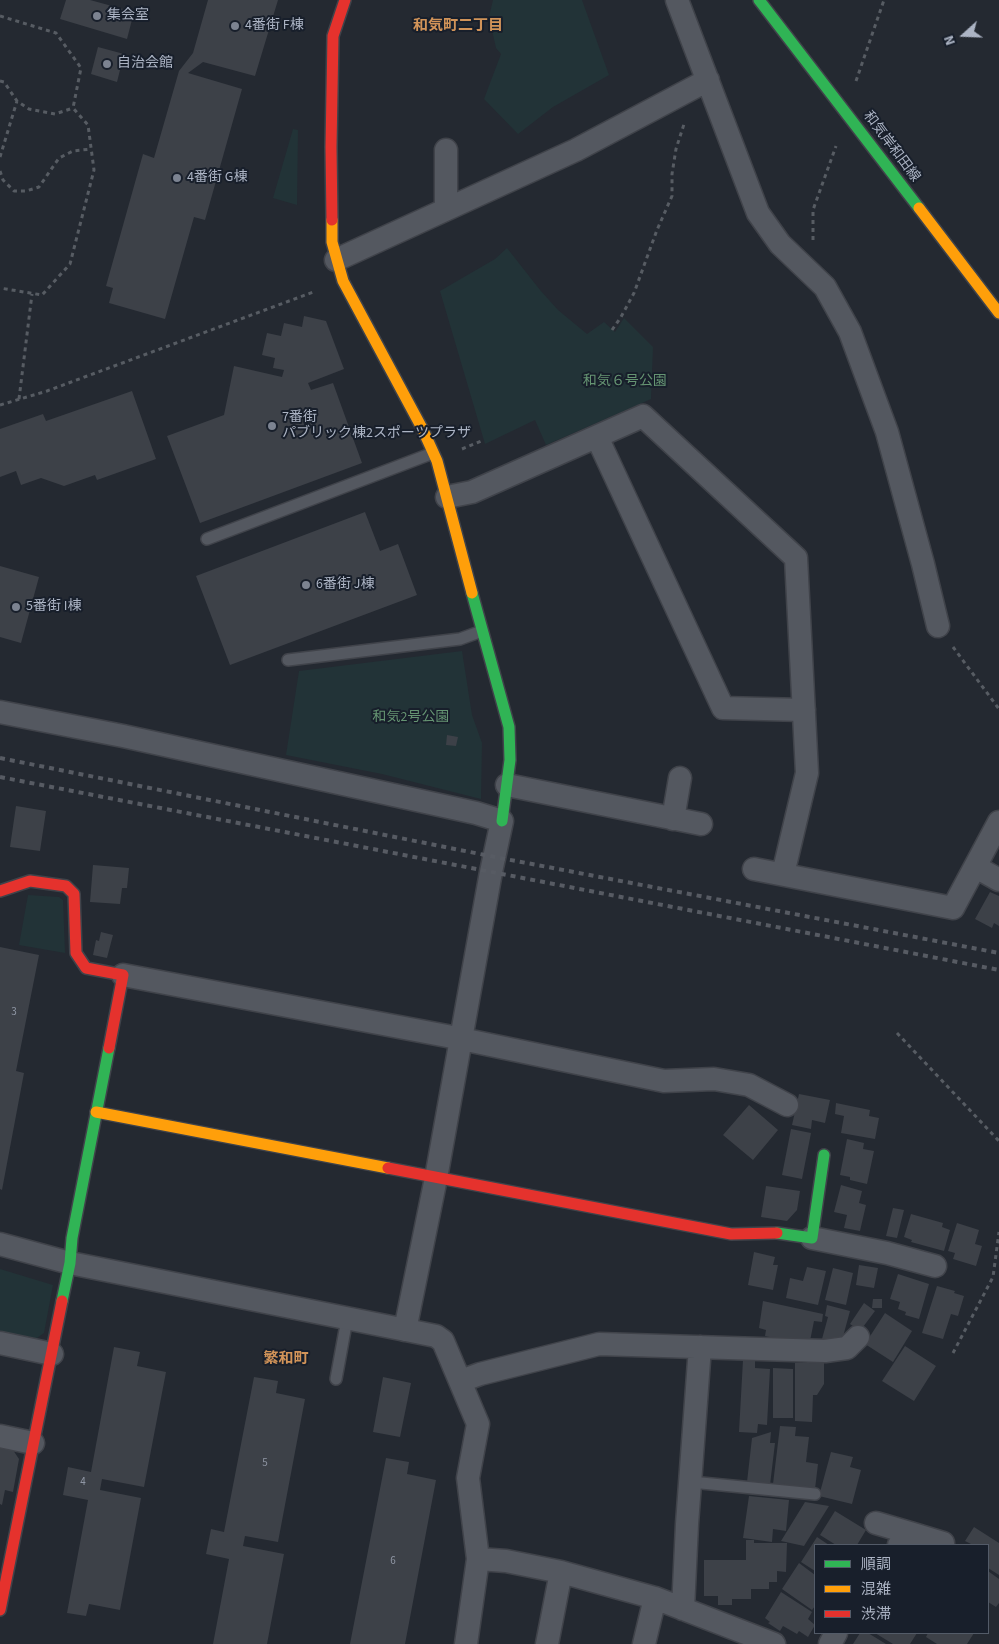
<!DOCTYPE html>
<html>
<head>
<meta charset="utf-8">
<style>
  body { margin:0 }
  #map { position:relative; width:999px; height:1644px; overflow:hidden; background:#242931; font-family:"Source Sans 3","Noto Sans JP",sans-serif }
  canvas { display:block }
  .legend { position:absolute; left:814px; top:1544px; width:175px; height:90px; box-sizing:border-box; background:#181f2b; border:1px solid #535b68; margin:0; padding:6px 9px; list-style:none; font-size:15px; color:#acb4c4 }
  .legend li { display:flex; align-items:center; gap:10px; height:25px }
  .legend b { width:25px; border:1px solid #535b68 }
  .north { position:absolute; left:939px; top:10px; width:50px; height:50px; -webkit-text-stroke:4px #181f2b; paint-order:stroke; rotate:250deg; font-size:14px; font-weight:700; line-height:20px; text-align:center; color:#acb4c4 }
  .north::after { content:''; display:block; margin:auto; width:18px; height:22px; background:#acb4c4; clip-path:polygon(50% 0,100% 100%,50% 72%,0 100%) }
</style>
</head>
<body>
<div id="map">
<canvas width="999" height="1644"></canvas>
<ul class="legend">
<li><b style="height:6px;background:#30b455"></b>順調</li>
<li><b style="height:6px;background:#ff9f0a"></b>混雑</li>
<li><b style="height:6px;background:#e5322d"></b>渋滞</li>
</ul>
<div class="north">N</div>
</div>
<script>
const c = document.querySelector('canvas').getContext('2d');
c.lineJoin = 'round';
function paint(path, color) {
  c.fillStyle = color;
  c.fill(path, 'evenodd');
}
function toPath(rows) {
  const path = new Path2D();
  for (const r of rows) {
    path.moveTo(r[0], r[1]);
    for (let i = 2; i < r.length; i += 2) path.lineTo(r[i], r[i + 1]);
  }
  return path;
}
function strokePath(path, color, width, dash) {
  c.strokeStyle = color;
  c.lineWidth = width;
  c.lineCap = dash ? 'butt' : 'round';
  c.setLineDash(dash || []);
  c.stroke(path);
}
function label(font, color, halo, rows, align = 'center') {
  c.font = font + ' "Source Sans 3","Noto Sans JP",sans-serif';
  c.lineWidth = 4;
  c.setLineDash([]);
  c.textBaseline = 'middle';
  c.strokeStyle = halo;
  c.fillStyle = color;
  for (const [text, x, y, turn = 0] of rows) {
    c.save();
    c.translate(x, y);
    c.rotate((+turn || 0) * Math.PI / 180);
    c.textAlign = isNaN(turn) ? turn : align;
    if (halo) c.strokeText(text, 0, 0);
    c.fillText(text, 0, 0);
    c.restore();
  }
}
const green = toPath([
  [493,0,582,0,609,75,553,107,518,134,484,99,501,54,496,48,489,17],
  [293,129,298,130,297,205,273,198],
  [507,248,540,290,558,310,587,334,604,322,615,332,624,318,653,347,651,399,546,445,535,420,485,444,440,291,495,259],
  [462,651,472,715,482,743,481,799,382,774,286,755,299,671],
  [28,895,59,897,63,900,65,953,19,945],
  [0,1269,53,1285,44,1333,34,1340,0,1333]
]);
const building = toPath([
  [66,0,90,0,134,12,127,39,60,19],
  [208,0,278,0,255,76,203,62,188,73,242,89,205,220,194,217,165,319,109,303,113,288,106,286,143,154,154,158,179,71,193,53],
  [98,47,124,54,117,82,91,74],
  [304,316,326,321,344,369,308,383,311,390,333,383,362,463,200,523,167,436,224,415,234,366,282,377,284,370,273,368,275,358,262,355,267,333,281,336,284,323,302,327],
  [132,391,156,459,97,480,95,475,64,486,41,478,21,485,16,471,0,477,0,429,43,414,46,421],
  [365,512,380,551,398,544,417,595,230,665,196,576],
  [0,566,39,577,21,643,0,637],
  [447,735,458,737,456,746,446,745],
  [16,806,46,811,40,851,10,847],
  [93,865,129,868,127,888,122,888,120,904,90,902],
  [990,892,999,896,999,926,994,923,992,928,975,919],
  [101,932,113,935,107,958,93,955,96,940,99,941],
  [0,947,39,955,16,1071,24,1073,2,1190,0,1189],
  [799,1094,830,1100,825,1123,812,1120,811,1129,792,1125],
  [836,1103,870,1110,869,1116,879,1118,875,1139,841,1133,844,1116,835,1114],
  [749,1105,778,1130,753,1160,723,1135],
  [791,1129,811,1133,802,1179,782,1175],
  [847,1139,864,1143,863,1149,874,1151,867,1184,850,1180,850,1177,840,1175],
  [841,1185,862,1191,859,1203,866,1205,860,1231,844,1228,847,1215,834,1212],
  [766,1186,800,1191,797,1210,787,1221,761,1217],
  [893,1208,904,1210,897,1238,886,1236],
  [911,1214,943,1223,942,1227,950,1230,944,1251,911,1242,912,1240,904,1237],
  [957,1223,979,1230,975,1244,982,1246,976,1266,953,1259,955,1253,948,1251],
  [754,1252,775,1257,773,1265,778,1265,773,1290,748,1285],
  [859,1265,878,1268,874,1288,856,1285],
  [807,1267,826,1271,818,1305,786,1298,790,1278,803,1281],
  [833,1268,853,1273,846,1305,825,1300],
  [898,1274,929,1284,919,1319,905,1315,906,1312,898,1309,900,1302,890,1299],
  [937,1286,955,1291,954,1293,964,1296,958,1316,951,1314,943,1339,922,1333],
  [873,1299,882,1299,882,1308,872,1308],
  [763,1301,823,1314,822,1322,814,1321,809,1346,765,1336,766,1330,759,1328],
  [864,1303,875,1311,860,1331,850,1324],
  [827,1305,850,1311,841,1344,822,1339,828,1317,825,1316],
  [885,1313,912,1331,893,1362,865,1344],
  [905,1346,936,1366,914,1401,882,1381],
  [114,1347,140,1352,137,1366,166,1372,144,1487,102,1479,100,1490,141,1498,120,1610,89,1604,86,1616,67,1613,88,1500,63,1495,68,1467,91,1472],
  [743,1360,755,1360,755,1368,770,1369,767,1425,758,1424,757,1433,739,1432],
  [795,1363,824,1363,824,1384,817,1395,813,1395,812,1422,795,1421],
  [773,1368,793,1369,793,1418,773,1418],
  [254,1377,278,1381,276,1393,305,1399,278,1542,245,1536,243,1546,284,1554,267,1644,213,1644,229,1559,206,1554,211,1529,224,1532],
  [383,1377,411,1383,400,1437,373,1432],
  [780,1426,796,1427,795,1436,809,1437,806,1462,818,1464,815,1489,773,1484],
  [771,1432,770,1443,775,1443,770,1485,747,1482,752,1438],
  [0,1447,13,1450,19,1459,13,1492,5,1490,2,1505,0,1504],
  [831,1452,853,1457,850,1467,861,1470,852,1504,819,1496],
  [386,1458,409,1462,407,1474,436,1480,405,1644,350,1644],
  [749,1496,789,1500,786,1531,773,1529,772,1542,743,1538],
  [805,1502,829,1506,804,1546,781,1541],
  [835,1511,866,1530,857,1545,836,1545,820,1535],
  [974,1527,999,1543,999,1575,988,1568,988,1545,973,1545,965,1541],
  [817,1537,829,1545,815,1545,815,1571,801,1562],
  [746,1540,754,1540,754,1543,787,1543,786,1572,777,1571,777,1582,769,1582,769,1589,751,1589,751,1599,732,1599,732,1605,718,1605,718,1596,704,1596,704,1560,746,1560],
  [799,1563,815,1575,815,1606,812,1610,782,1589],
  [988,1571,999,1579,999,1603,996,1607,988,1602],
  [781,1592,812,1612,808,1619,815,1625,808,1637,799,1631,797,1634,783,1626,780,1631,768,1623,770,1622,765,1618],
  [860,1633,868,1633,886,1644,853,1644],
  [875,1633,917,1633,910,1644,893,1644],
  [928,1633,974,1633,967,1644,937,1644,926,1637]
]);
const path = toPath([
  [0,16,56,33,81,68,73,108,88,125,94,170,70,264,42,295,0,288],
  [0,81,4,82,17,101,29,109,55,114,73,108],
  [856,81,884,0],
  [0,157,17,101],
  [0,171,3,180,14,191,26,191,39,187,59,158,73,151,91,149],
  [813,240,813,210,836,146],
  [612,330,621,317,634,293,657,230,672,196,672,174,676,149,685,121],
  [19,399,32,294],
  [0,405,47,391,316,291],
  [462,449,484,440],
  [953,647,999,709],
  [897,1033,999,1141],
  [953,1353,993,1277,999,1232]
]);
const lane = toPath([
  [207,539,433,453],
  [288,660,460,639,482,631],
  [336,1379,347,1319],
  [691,1482,815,1494]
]);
const street = toPath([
  [677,0,758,213,780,244,825,287,850,332,887,432,923,564,938,626],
  [446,150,446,209],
  [336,260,576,150,708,80],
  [597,437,723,708,804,710],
  [447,497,472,492,643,416,796,558,807,773,783,874],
  [0,712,123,736,476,813,502,821,491,872,436,1178,405,1330],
  [507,785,701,824],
  [673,819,680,778],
  [976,867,999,880],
  [754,869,953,908,999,822],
  [123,975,447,1036,664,1081,714,1079,749,1085,787,1105],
  [812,1238,887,1253,935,1266],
  [0,1244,70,1263,436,1336,443,1341,478,1424,468,1478,478,1559,466,1644],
  [0,1343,52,1354],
  [461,1381,480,1374,599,1344,825,1351,847,1348,858,1337],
  [0,1436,33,1443],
  [876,1523,910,1533],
  [899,1545,910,1533,943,1543],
  [478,1559,506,1561,561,1572,655,1598,774,1644],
  [683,1609,687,1524,700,1347],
  [547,1644,561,1572],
  [644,1644,655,1598],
  [830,1644,836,1633]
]);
const fast = toPath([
  [759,0,919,208],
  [472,593,509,727,510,760,502,821],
  [777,1233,812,1238,824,1155],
  [62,1301,70,1263,72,1238,109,1048]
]);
const slow = toPath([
  [919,208,999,313],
  [332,220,332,242,343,281,423,430,437,461,472,593],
  [96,1112,388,1168]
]);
const jam = toPath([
  [332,220,331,147,333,36,345,0],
  [0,891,30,881,66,886,74,894,76,953,86,968,123,975,109,1048],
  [388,1168,731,1234,777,1233],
  [0,1610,62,1301]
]);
const rail = toPath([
  [0,758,495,857,999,953],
  [0,777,999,970]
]);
const markers = [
  [97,16,5,"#7c8391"],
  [235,26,5,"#7c8391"],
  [107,64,5,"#7c8391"],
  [177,178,5,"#7c8391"],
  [272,426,5,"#7c8391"],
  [306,585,5,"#7c8391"],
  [16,607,5,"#7c8391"]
];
const numberNames = [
  ["3",14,1013],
  ["5",265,1464],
  ["4",83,1483],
  ["6",393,1562]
];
const poiNames = [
  ["集会室",107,16],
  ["4番街 F棟",245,26],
  ["自治会館",117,64],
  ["4番街 G棟",187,178],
  ["7番街",282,418],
  ["パブリック棟2スポーツプラザ",282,434],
  ["6番街 J棟",316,585],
  ["5番街 I棟",26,607]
];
const streetNames = [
  ["和気岸和田線",891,147,53]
];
const parkNames = [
  ["和気６号公園",625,382],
  ["和気2号公園",411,718]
];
const neighbourhoodNames = [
  ["和気町二丁目",458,27],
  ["繁和町",286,1360]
];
paint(green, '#223337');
paint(building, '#3d4148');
strokePath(lane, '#40434a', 14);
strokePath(street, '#40434a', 25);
strokePath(fast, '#40434a', 14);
strokePath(slow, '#40434a', 14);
strokePath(jam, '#40434a', 14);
strokePath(path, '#575c63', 3, [4, 4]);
strokePath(lane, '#545860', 11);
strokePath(street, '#545860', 22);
strokePath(fast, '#30b455', 11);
strokePath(slow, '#ff9f0a', 11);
strokePath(jam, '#e5322d', 11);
strokePath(rail, '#575b63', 4, [5, 5]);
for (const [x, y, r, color] of markers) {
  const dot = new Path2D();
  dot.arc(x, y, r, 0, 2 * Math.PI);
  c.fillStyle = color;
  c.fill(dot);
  strokePath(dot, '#181f2b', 2);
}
label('11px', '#9097a5', null, numberNames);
label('14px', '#acb4c4', '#181f2b', poiNames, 'left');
label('14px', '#acb4c4', '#181f2b', streetNames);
label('14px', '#659472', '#181f2b', parkNames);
label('bold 15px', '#d29459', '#181f2b', neighbourhoodNames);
</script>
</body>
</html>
